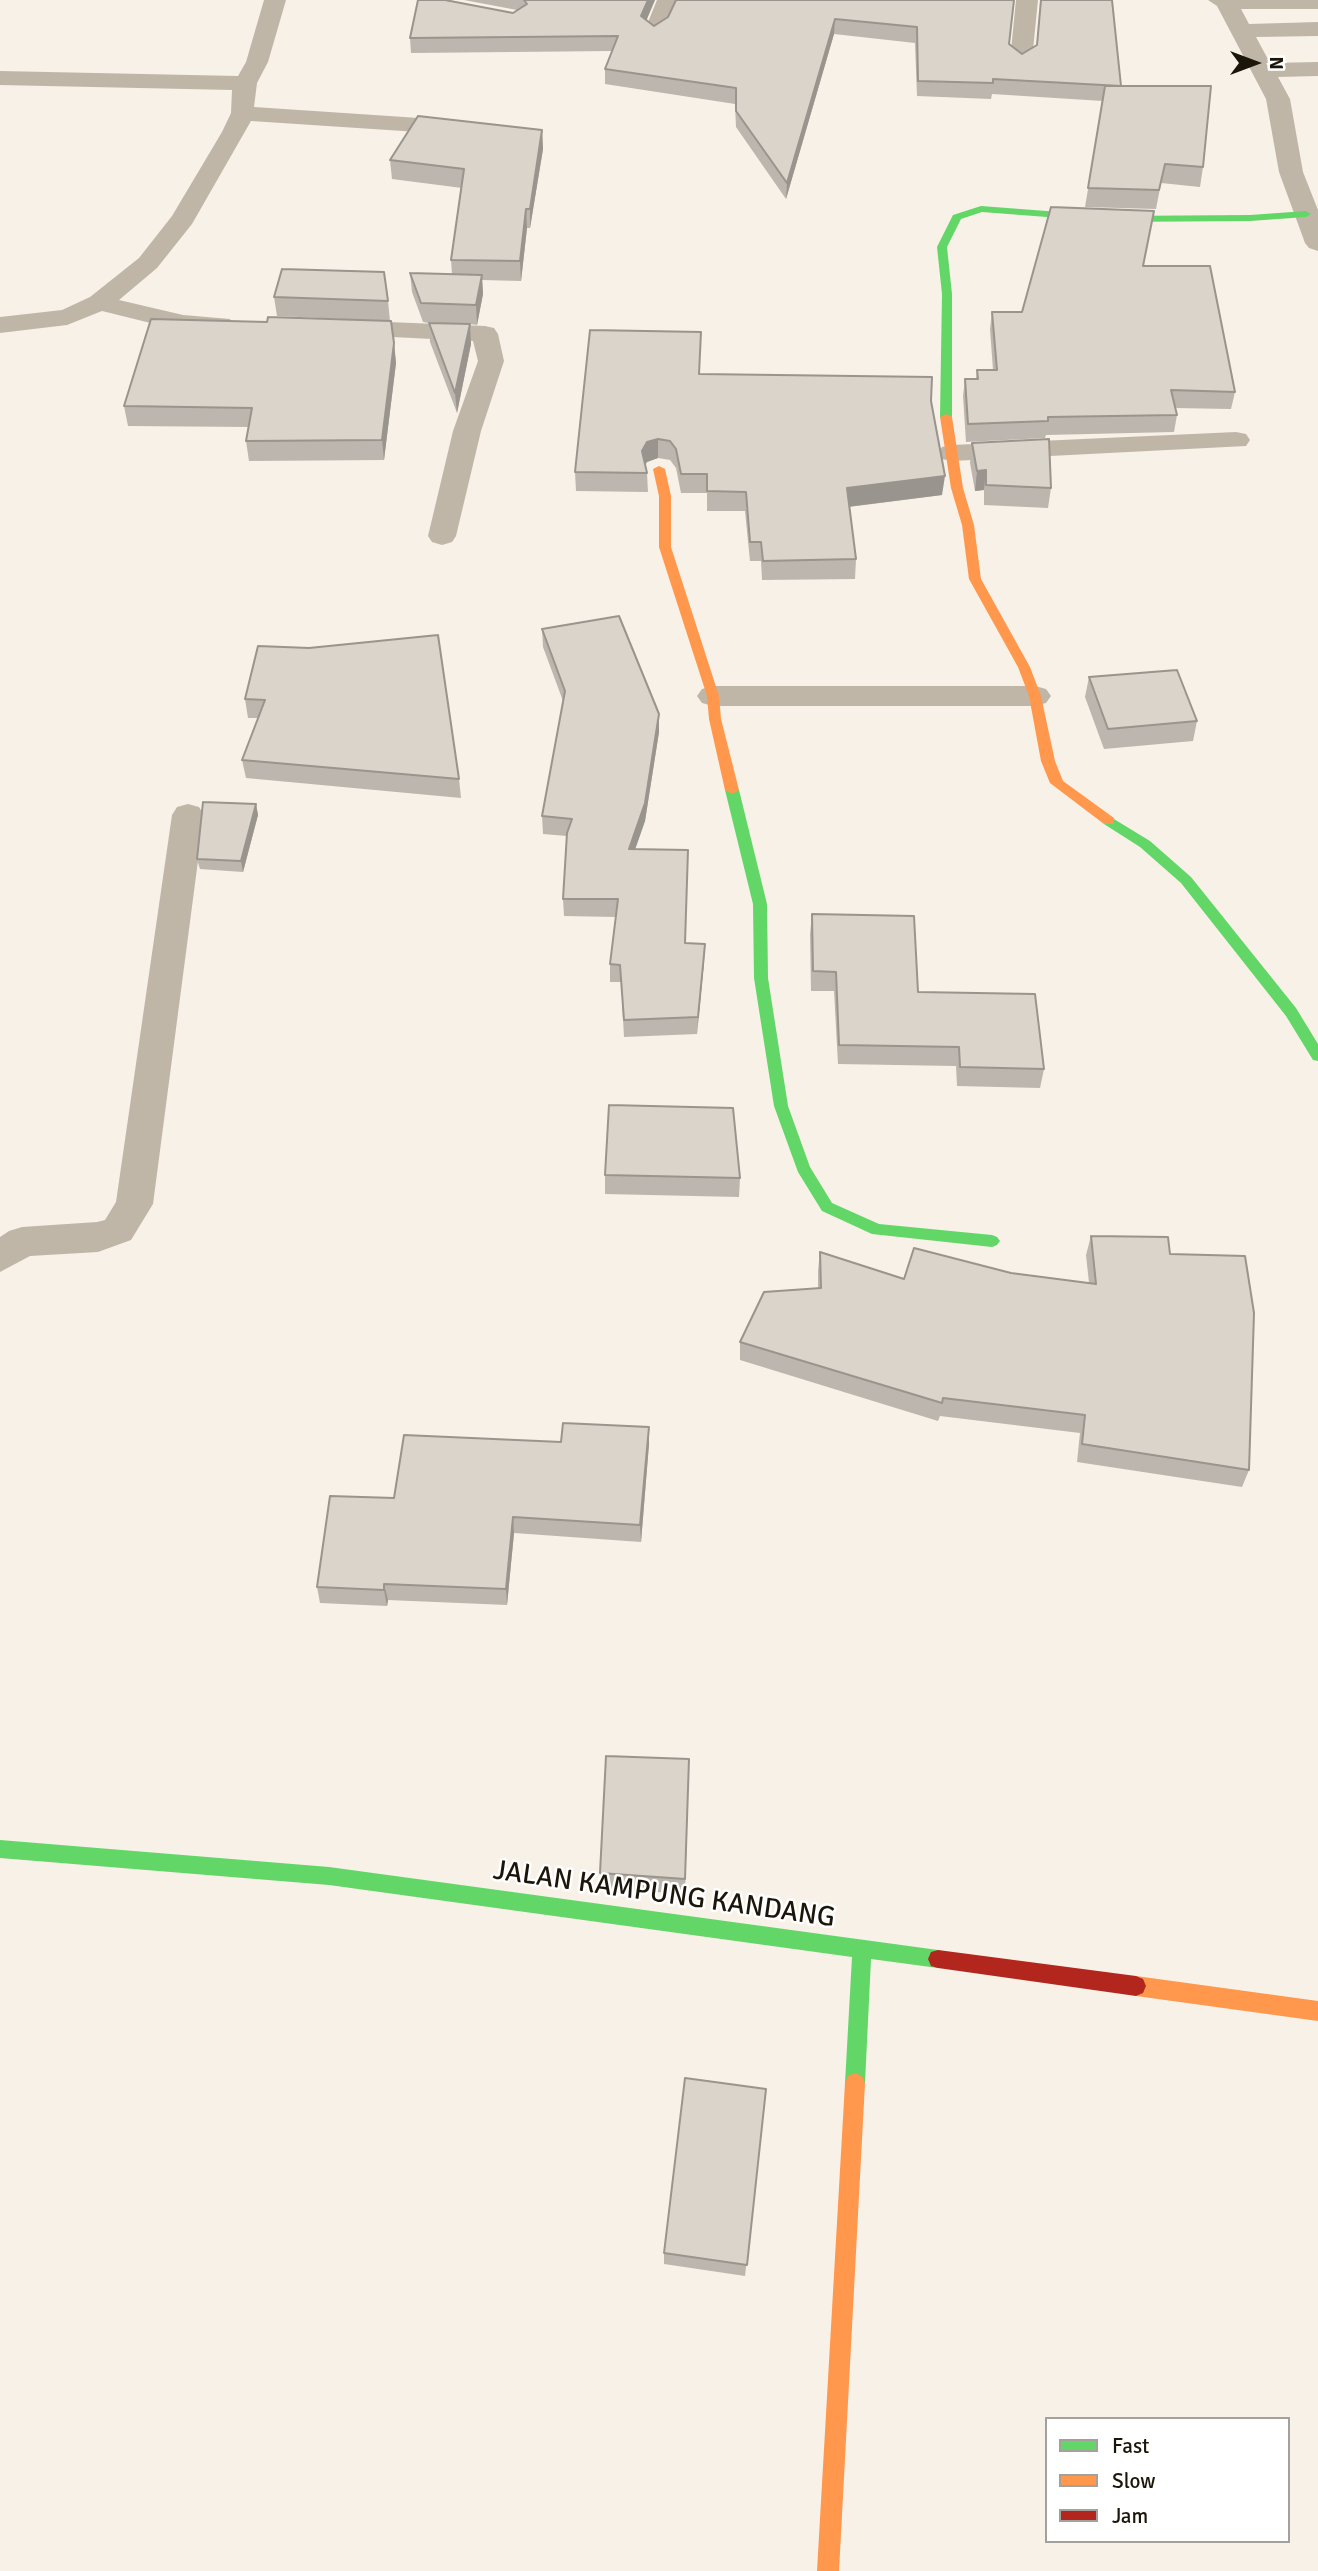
<!DOCTYPE html>
<html>
<head>
<meta charset="utf-8">
<style>
  body { margin:0 }
  #map { position:relative; width:1318px; height:2571px; overflow:hidden; background:#f7f1e7; font-family:Signika,sans-serif }
  canvas { display:block }
  .legend { position:absolute; left:1045px; top:2417px; width:245px; height:126px; box-sizing:border-box; background:#fff; border:2px solid #a4a19d; margin:0; padding:9px 12px; list-style:none; font-size:21px; color:#1c150a }
  .legend li { display:flex; align-items:center; gap:14px; height:35px }
  .legend b { width:35px; border:2px solid #a4a19d }
  .north { position:absolute; left:1220px; top:28px; width:70px; height:70px; -webkit-text-stroke:5px #fff; paint-order:stroke; rotate:90deg; font-size:19px; font-weight:700; line-height:28px; text-align:center; color:#1c150a }
  .north::after { content:''; display:block; margin:auto; width:24px; height:32px; background:#1c150a; clip-path:polygon(50% 0,100% 100%,50% 72%,0 100%) }
</style>
</head>
<body>
<div id="map">
<canvas width="1318" height="2571"></canvas>
<ul class="legend">
<li><b style="height:9px;background:#63d668"></b>Fast</li>
<li><b style="height:9px;background:#ff974d"></b>Slow</li>
<li><b style="height:9px;background:#b3261e"></b>Jam</li>
</ul>
<div class="north">N</div>
</div>
<script>
const c = document.querySelector('canvas').getContext('2d');
c.lineJoin = 'round';
function toPath(rows) {
  const path = new Path2D();
  for (const r of rows) {
    path.moveTo(r[0], r[1]);
    for (let i = 2; i < r.length; i += 2) path.lineTo(r[i], r[i + 1]);
  }
  return path;
}
function paint(path, color) {
  c.fillStyle = color;
  c.fill(path, 'evenodd');
}
function strokePath(path, color, width, dash) {
  c.strokeStyle = color;
  c.lineWidth = width;
  c.lineCap = dash ? 'butt' : 'round';
  c.setLineDash(dash || []);
  c.stroke(path);
}
function label(font, color, halo, rows, align = 'center') {
  c.font = font + ' Signika,sans-serif';
  c.lineWidth = 5;
  c.setLineDash([]);
  c.textBaseline = 'middle';
  c.strokeStyle = halo;
  c.fillStyle = color;
  for (const [text, x, y, turn = 0] of rows) {
    c.save();
    c.translate(x, y);
    c.rotate((+turn || 0) * Math.PI / 180);
    c.textAlign = isNaN(turn) ? turn : align;
    if (halo) c.strokeText(text, 0, 0);
    c.fillText(text, 0, 0);
    c.restore();
  }
}
const street = toPath([
  [264,0,286,0,268,62,257,83,254,107,464,121,472,123,476,128,472,133,464,135,251,121,192,224,157,268,119,300,183,315,230,319,234,325,230,331,183,331,102,311,67,325,0,333,0,317,62,310,90,297,139,258,172,216,222,132,231,113,232,90,0,85,0,71,238,76,246,62,264,0],
  [657,0,679,0,666,32,655,39,644,32,657,0],
  [1016,0,1038,0,1032,60,1021,67,1010,60,1016,0],
  [1208,0,1318,0,1318,9,1241,9,1249,24,1318,22,1318,36,1256,37,1270,63,1318,62,1318,76,1278,77,1290,99,1303,172,1318,210,1318,251,1309,248,1305,243,1279,172,1266,99,1217,6,1208,0],
  [340,320,485,326,494,328,498,334,504,361,481,431,456,536,452,542,442,545,432,542,428,536,453,431,478,361,473,341,331,334,327,328,331,322,340,320],
  [1236,432,1246,434,1250,440,1246,446,952,461,942,459,938,453,942,447,952,445,1236,432],
  [713,686,1035,686,1046,689,1051,696,1046,703,1035,706,713,706,702,703,697,696,702,689,713,686],
  [188,804,199,807,204,815,153,1204,131,1240,98,1252,30,1256,0,1272,0,1237,9,1231,22,1227,97,1222,105,1220,116,1202,172,815,177,807,188,804]
]);
const fast = toPath([
  [981,206,1112,216,1250,215,1306,211,1311,214,1306,217,1250,221,1112,222,982,212,961,219,947,247,952,294,952,417,946,420,940,417,942,294,937,247,953,215,981,206],
  [732,786,739,790,767,904,768,978,788,1106,810,1167,832,1203,879,1224,992,1235,997,1237,1000,1241,997,1245,992,1247,872,1234,822,1211,798,1172,774,1106,754,978,753,904,725,790,732,786],
  [1109,816,1150,841,1191,877,1296,1008,1318,1044,1318,1061,1313,1060,1286,1016,1181,883,1140,847,1104,824,1104,818,1109,816],
  [0,1840,329,1867,938,1950,945,1952,948,1959,945,1966,938,1968,871,1959,865,2083,862,2090,855,2093,848,2090,845,2083,852,1957,329,1885,0,1858,0,1840]
]);
const slow = toPath([
  [946,414,952,417,963,488,974,525,981,579,1030,667,1041,696,1055,761,1063,781,1114,818,1114,824,1104,824,1050,783,1041,761,1029,696,1018,667,969,579,962,525,951,488,940,417,946,414],
  [659,466,665,469,671,496,671,547,719,696,721,719,739,790,732,794,725,790,709,719,707,696,659,547,659,496,653,469,659,466],
  [1136,1976,1318,2001,1318,2021,1136,1996,1129,1993,1126,1986,1129,1979,1136,1976],
  [855,2073,862,2076,865,2083,839,2571,817,2571,845,2083,848,2076,855,2073]
]);
const jam = toPath([
  [938,1950,1136,1976,1143,1979,1146,1986,1143,1993,1136,1996,938,1968,931,1966,928,1959,931,1952,938,1950]
]);
const wall = toPath([
  [464,0,655,0,646,20,654,26,1014,0,1009,44,1022,54,1121,86,1203,167,1200,187,1161,183,1156,209,1085,207,1103,101,992,94,991,99,917,96,915,43,834,34,786,199,736,127,735,104,605,84,605,69,612,51,411,53,410,38,513,13,517,10],
  [542,130,543,149,530,228,527,228,521,281,482,280,483,294,477,325,470,324,471,344,457,413,430,342,429,323,423,322,412,292,410,273,452,274,451,260,462,188,392,179,390,160],
  [1154,211,1143,266,1235,392,1231,409,1175,408,1177,415,1174,432,1046,435,1045,438,966,442,963,396,965,379,976,379,977,370,993,370,990,329,992,312,1022,312],
  [274,297,388,301,390,321,277,316],
  [394,343,396,363,384,460,249,461,246,441,249,427,128,426,124,406],
  [700,351,699,374,931,401,942,495,849,507,856,559,855,579,762,580,761,561,750,561,745,511,707,511,707,493,681,493,676,468,670,460,658,458,647,462,645,464,647,473,648,492,576,491,575,472],
  [972,443,1051,488,1048,508,984,505,984,490,975,491,970,463],
  [542,629,659,732,645,821,635,849,685,943,704,962,697,1034,624,1037,621,982,610,982,610,964,616,917,564,916,563,899,567,836,543,834,542,816,563,701,543,647],
  [258,646,459,779,461,798,246,778,242,760,258,718,248,718,245,699],
  [1089,677,1197,721,1193,741,1104,749,1085,697],
  [256,804,258,815,243,872,200,869,197,859],
  [812,914,918,992,1044,1069,1040,1088,957,1086,956,1066,838,1064,834,991,811,991,810,934],
  [605,1175,740,1178,739,1197,605,1194],
  [1091,1236,1170,1254,1249,1470,1242,1487,1077,1462,1080,1433,940,1416,938,1421,740,1360,740,1342,818,1288,818,1271,820,1252,904,1279,1011,1273,1089,1283,1086,1255],
  [649,1427,649,1444,641,1542,514,1533,507,1605,388,1600,387,1606,320,1603,317,1587,394,1498,561,1442],
  [689,1759,685,1894,600,1888,600,1873],
  [766,2089,745,2276,664,2264,664,2253]
]);
const shadedWall = toPath([
  [648,0,655,0,642,31,641,16],
  [835,19,834,34,786,199,787,183],
  [542,130,543,149,530,228,530,209],
  [526,209,527,228,521,281,520,261],
  [482,275,483,294,477,325,476,305],
  [470,324,471,344,457,413,455,393],
  [394,343,396,363,384,460,382,440],
  [658,439,658,458,647,462,642,470,642,451,647,442],
  [986,470,984,490,975,491,977,471],
  [945,476,942,495,846,507,847,488],
  [659,714,659,732,645,821,629,867,629,849],
  [256,804,258,815,243,872,241,861],
  [705,944,704,962,697,1034,698,1017],
  [649,1427,649,1444,641,1542,640,1525],
  [513,1517,514,1533,507,1605,506,1589],
  [384,1584,388,1600,387,1606,384,1590]
]);
const building = toPath([
  [418,0,445,0,513,13,527,4,524,0,648,0,641,16,654,26,668,17,676,0,1014,0,1009,44,1022,54,1037,45,1041,0,1112,0,1121,86,993,79,993,83,918,81,917,27,835,19,787,183,736,111,736,88,605,69,618,36,410,38,418,0],
  [1105,86,1211,86,1203,167,1165,164,1159,190,1088,188,1105,86],
  [418,116,542,130,530,209,526,209,520,261,451,260,464,169,390,160,418,116],
  [1051,207,1154,211,1143,266,1210,266,1235,392,1171,390,1177,415,1048,417,1048,421,968,424,965,379,978,379,977,370,997,370,992,312,1022,312,1051,207],
  [282,269,384,272,388,301,274,297,282,269],
  [410,273,482,275,476,305,421,303,410,273],
  [268,317,391,321,394,343,382,440,246,441,252,408,124,406,151,319,267,322,268,317],
  [429,323,470,324,455,393,429,323],
  [590,330,701,332,699,374,932,377,931,401,945,476,847,488,856,559,763,561,761,542,750,542,746,492,707,491,707,474,681,474,676,449,670,441,658,439,647,442,642,451,647,473,575,472,590,330],
  [1049,439,1051,488,986,485,986,470,977,471,972,443,1049,439],
  [619,616,659,714,645,803,629,849,688,850,685,943,705,944,698,1017,624,1020,620,965,610,964,618,899,563,899,567,833,572,819,542,816,565,691,542,629,619,616],
  [438,635,459,779,242,760,265,700,245,699,258,646,309,648,438,635],
  [1177,670,1197,721,1108,729,1089,677,1177,670],
  [203,802,256,804,241,861,197,859,203,802],
  [812,914,914,916,918,992,1035,994,1044,1069,960,1067,959,1047,839,1045,836,972,813,971,812,914],
  [609,1105,733,1108,740,1178,605,1175,609,1105],
  [1091,1236,1168,1237,1170,1254,1245,1256,1254,1313,1249,1470,1082,1444,1085,1415,943,1398,942,1403,740,1342,764,1292,821,1288,820,1252,904,1279,914,1248,1011,1273,1096,1284,1091,1236],
  [563,1423,649,1427,640,1525,513,1517,506,1589,384,1584,384,1590,317,1587,330,1496,394,1498,404,1435,561,1442,563,1423],
  [606,1756,689,1759,685,1879,600,1873,606,1756],
  [685,2078,766,2089,747,2265,664,2253,685,2078]
]);
const nearStreetnames = [
  ["JALAN KAMPUNG KANDANG",664,1895,8]
];
paint(street, '#c0b6a8');
paint(fast, '#63d668');
paint(slow, '#ff974d');
paint(jam, '#b3261e');
paint(wall, '#bcb6ae');
paint(shadedWall, '#99948d');
paint(building, '#dbd4ca');
strokePath(building, '#99948d', 2);
label('28px', '#1c150a', '#fff', nearStreetnames);
</script>
</body>
</html>
